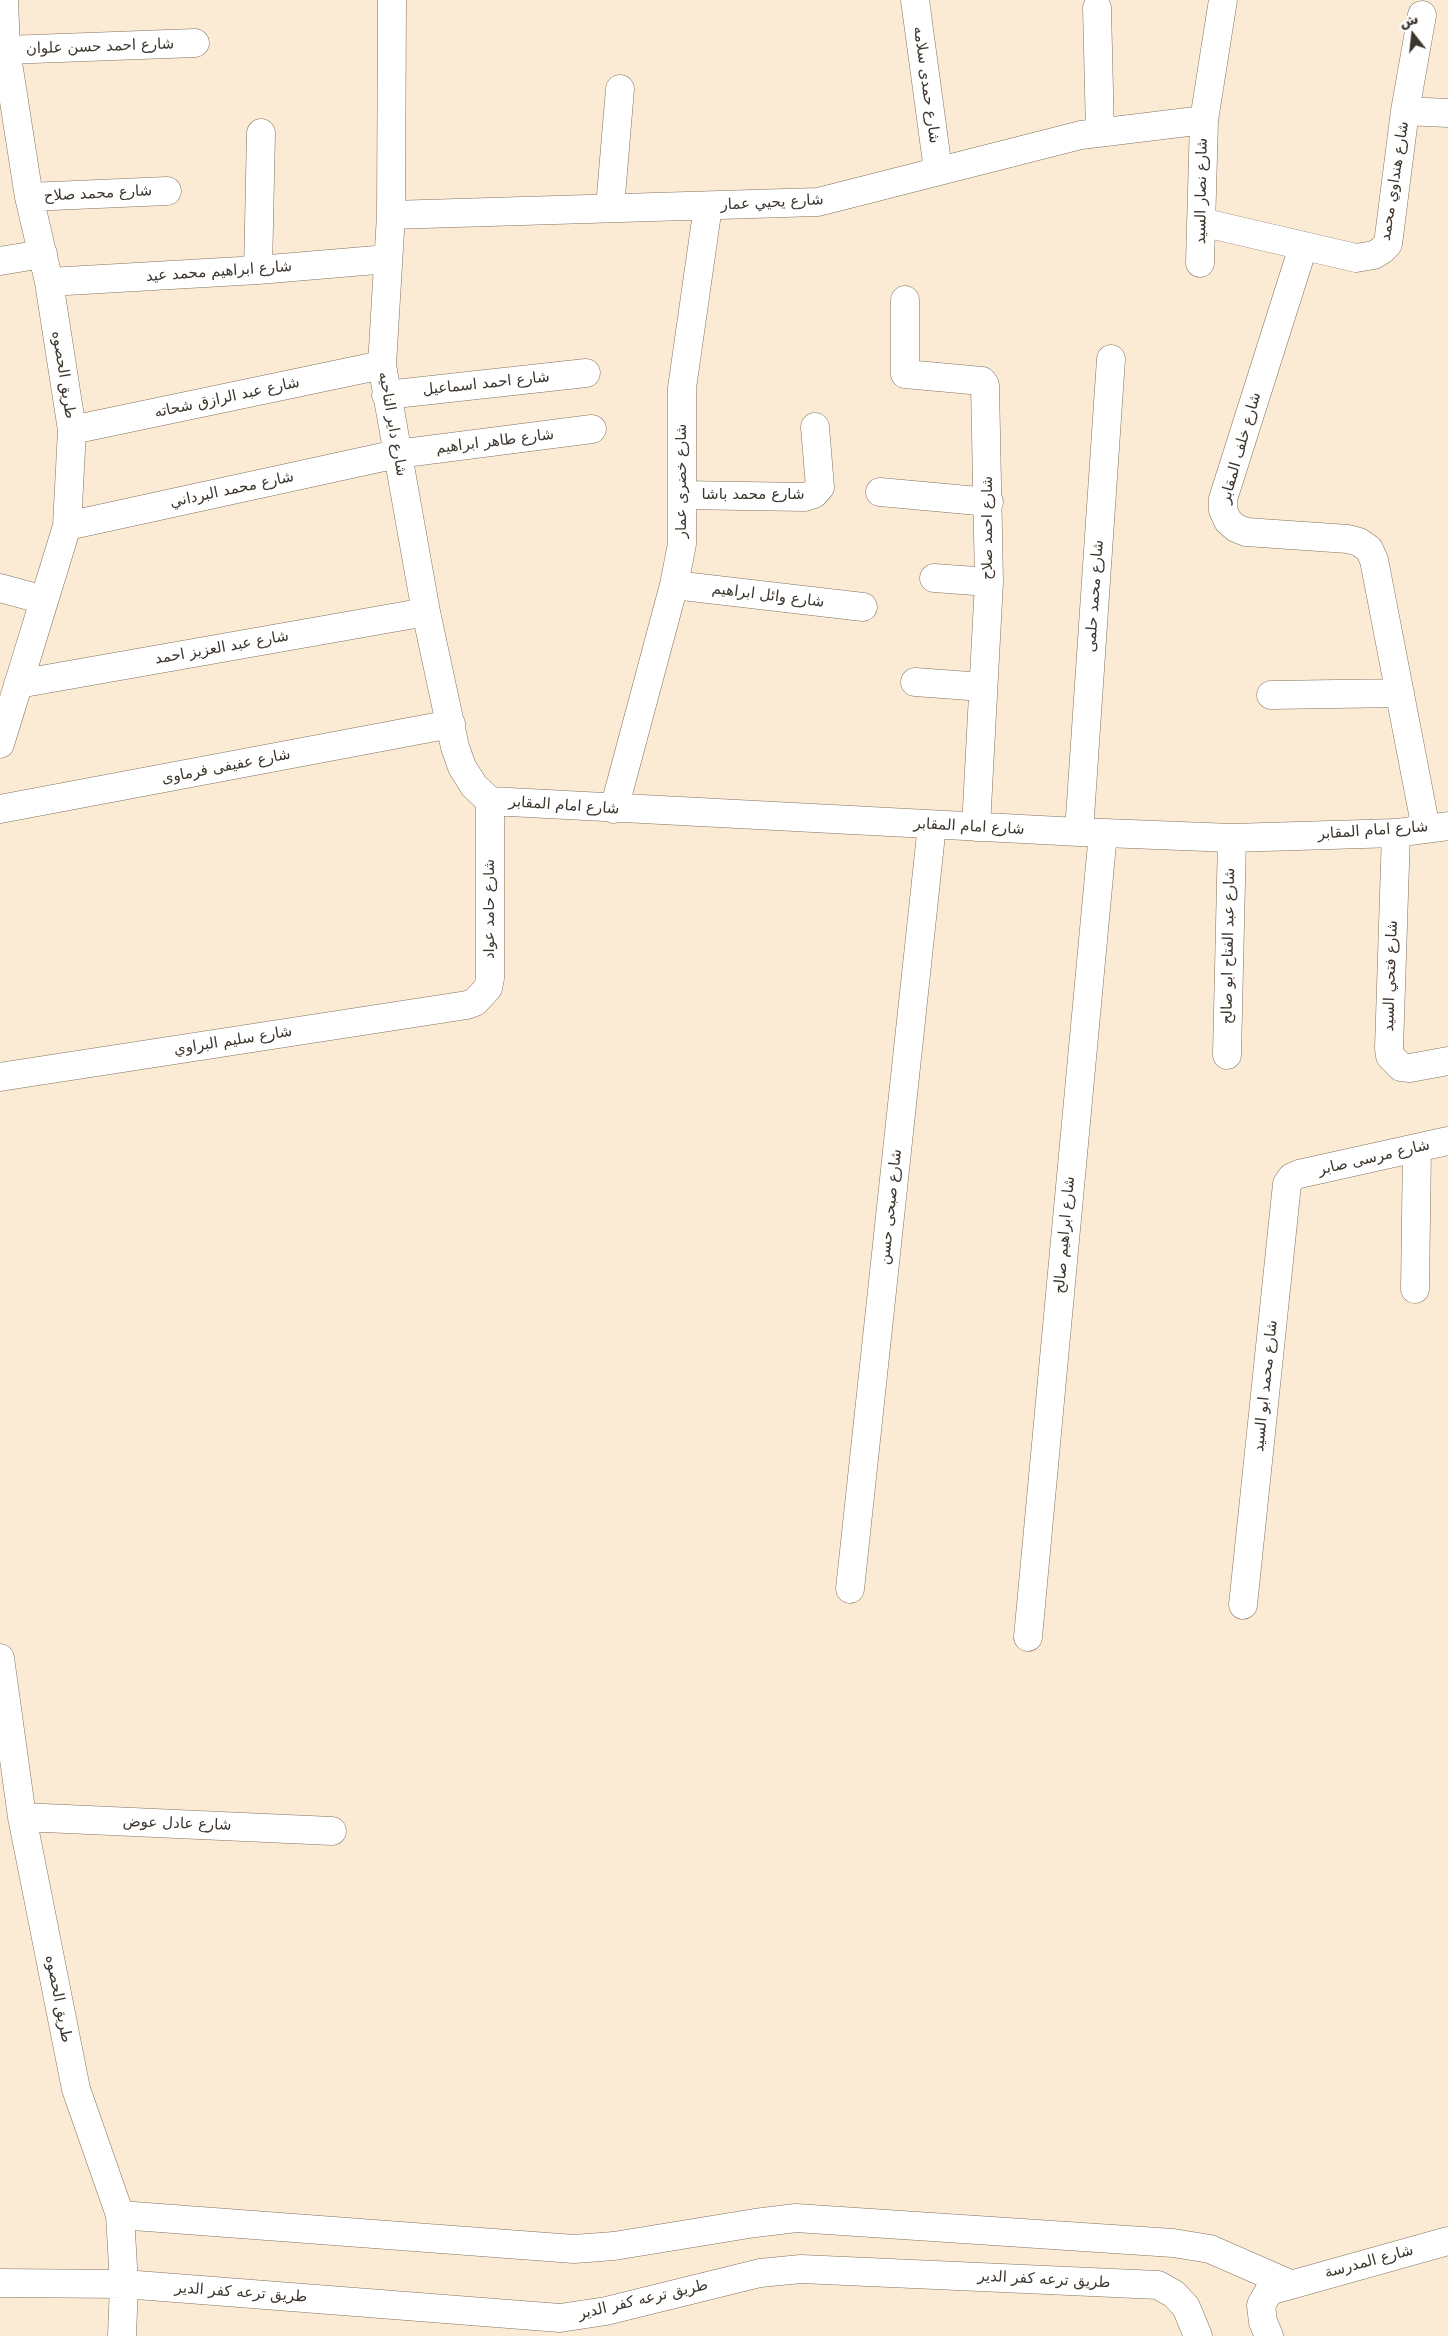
<!DOCTYPE html>
<html>
<head>
<meta charset="utf-8">
<style>
  body { margin:0 }
  #map { position:relative; width:1448px; height:2336px; overflow:hidden; background:#fbead4; font-family:"DejaVu Sans","Noto Sans Arabic",sans-serif }
  canvas { display:block }
  .north { position:absolute; left:1388px; top:10px; width:50px; height:50px; -webkit-text-stroke:4px #fff; paint-order:stroke; rotate:344deg; font-size:14px; font-weight:700; line-height:20px; text-align:center; color:#3c362d }
  .north::after { content:''; display:block; margin:auto; width:18px; height:22px; background:#3c362d; clip-path:polygon(50% 0,100% 100%,50% 72%,0 100%) }
</style>
</head>
<body>
<div id="map">
<canvas width="1448" height="2336"></canvas>
<div class="north">ش</div>
</div>
<script>
const c = document.querySelector('canvas').getContext('2d');
c.lineJoin = 'round';
function toPath(rows) {
  const path = new Path2D();
  for (const r of rows) {
    path.moveTo(r[0], r[1]);
    for (let i = 2; i < r.length; i += 2) path.lineTo(r[i], r[i + 1]);
  }
  return path;
}
function strokePath(path, color, width, dash) {
  c.strokeStyle = color;
  c.lineWidth = width;
  c.lineCap = dash ? 'butt' : 'round';
  c.setLineDash(dash || []);
  c.stroke(path);
}
function label(font, color, halo, rows, align = 'center') {
  c.font = font + ' "DejaVu Sans","Noto Sans Arabic",sans-serif';
  c.lineWidth = 4;
  c.setLineDash([]);
  c.textBaseline = 'middle';
  c.strokeStyle = halo;
  c.fillStyle = color;
  for (const [text, x, y, turn = 0] of rows) {
    c.save();
    c.translate(x, y);
    c.rotate((+turn || 0) * Math.PI / 180);
    c.textAlign = isNaN(turn) ? turn : align;
    if (halo) c.strokeText(text, 0, 0);
    c.fillText(text, 0, 0);
    c.restore();
  }
}
const minor = toPath([
  [392,0,391,215,382,365,426,612,455,747,462,767,474,786,490,801],
  [915,0,938,170],
  [1097,8,1100,132],
  [6,50,195,43],
  [1405,111,1448,113],
  [29,197,167,191],
  [610,207,620,89],
  [391,215,818,202,1081,135,1204,120],
  [1201,222,1356,258,1374,255,1382,250,1388,244,1405,111,1422,15],
  [1303,247,1223,499,1223,510,1228,521,1236,528,1246,532,1348,539,1359,542,1369,549,1374,560,1426,829],
  [0,261,43,254],
  [1200,263,1204,120,1223,0],
  [258,270,261,133],
  [49,282,258,270,388,259],
  [905,300,905,374,982,381,985,385,989,582,976,827],
  [386,395,586,373],
  [72,430,382,365],
  [880,492,989,502],
  [682,495,805,497,814,494,820,487,815,427],
  [67,526,397,454,592,429],
  [934,578,989,582],
  [674,585,863,607],
  [0,588,44,600],
  [915,682,983,687],
  [18,684,426,612],
  [1271,695,1400,693],
  [0,744,67,526,72,430,49,282,29,197,6,50,4,0],
  [490,801,1079,832,1232,838,1396,833,1448,826],
  [0,809,451,724],
  [614,809,674,585,682,544,682,388,708,206],
  [1079,832,1111,359],
  [1396,833,1389,1048,1390,1056,1401,1067,1410,1068,1448,1061],
  [1227,1055,1232,838],
  [0,1077,467,1005,475,1002,488,988,490,978,490,801],
  [1415,1289,1417,1148],
  [850,1589,932,825],
  [1243,1605,1287,1184,1292,1177,1299,1174,1448,1141],
  [1028,1637,1103,833],
  [0,1658,22,1817,76,2089,120,2215,124,2284,122,2336],
  [22,1817,332,1831],
  [120,2215,574,2249,614,2246,755,2223,796,2218,1173,2243,1210,2249,1290,2284],
  [0,2283,124,2284,560,2318,606,2311,760,2273,801,2269,1158,2285,1174,2294,1186,2307,1198,2336],
  [1269,2336,1263,2322,1261,2305,1269,2291,1448,2241]
]);
const streetNames = [
  ["شارع احمد حسن علوان",100,47,-2],
  ["شارع حمدى سلامه",926,85,82],
  ["شارع هنداوي محمد",1395,181,-81],
  ["شارع نصار السيد",1202,191,-89],
  ["شارع محمد صلاح",98,194,-3],
  ["شارع يحيي عمار",772,203,-3],
  ["شارع ابراهيم محمد عيد",219,272,-4],
  ["طريق الحصوه",63,375,81],
  ["شارع احمد اسماعيل",486,384,-6],
  ["شارع عبد الرازق شحاته",227,398,-12],
  ["شارع داير الناحيه",392,424,80],
  ["شارع طاهر ابراهيم",495,442,-7],
  ["شارع خلف المقابر",1241,448,-74],
  ["شارع خضرى عمار",682,481,-90],
  ["شارع محمد البرداني",232,490,-12],
  ["شارع محمد باشا",753,495],
  ["شارع احمد صلاح",988,528,-90],
  ["شارع وائل ابراهيم",768,596,7],
  ["شارع محمد حلمى",1095,596,-86],
  ["شارع عبد العزيز احمد",222,648,-10],
  ["شارع عفيفى فرماوى",226,767,-11],
  ["شارع امام المقابر",564,806,4],
  ["شارع امام المقابر",969,827,3],
  ["شارع امام المقابر",1373,831,-4],
  ["شارع حامد عواد",490,909,-90],
  ["شارع عبد الفتاح ابو صالح",1229,946,-89],
  ["شارع فتحي السيد",1391,976,-88],
  ["شارع سليم البراوي",233,1041,-9],
  ["شارع مرسى صابر",1374,1158,-13],
  ["شارع صبحى حسن",891,1207,-84],
  ["شارع ابراهيم صالح",1065,1235,-85],
  ["شارع محمد ابو السيد",1266,1386,-84],
  ["شارع عادل عوض",177,1824,2],
  ["طريق الحصوه",58,1999,79],
  ["شارع المدرسة",1369,2262,-15],
  ["طريق ترعه كفر الدير",1044,2280,3],
  ["طريق ترعه كفر الدير",241,2293,4],
  ["طريق ترعه كفر الدير",643,2300,-13]
];
strokePath(minor, '#81725e', 29);
strokePath(minor, '#fff', 28);
label('15px', '#3c362d', '#fff', streetNames);
</script>
</body>
</html>
